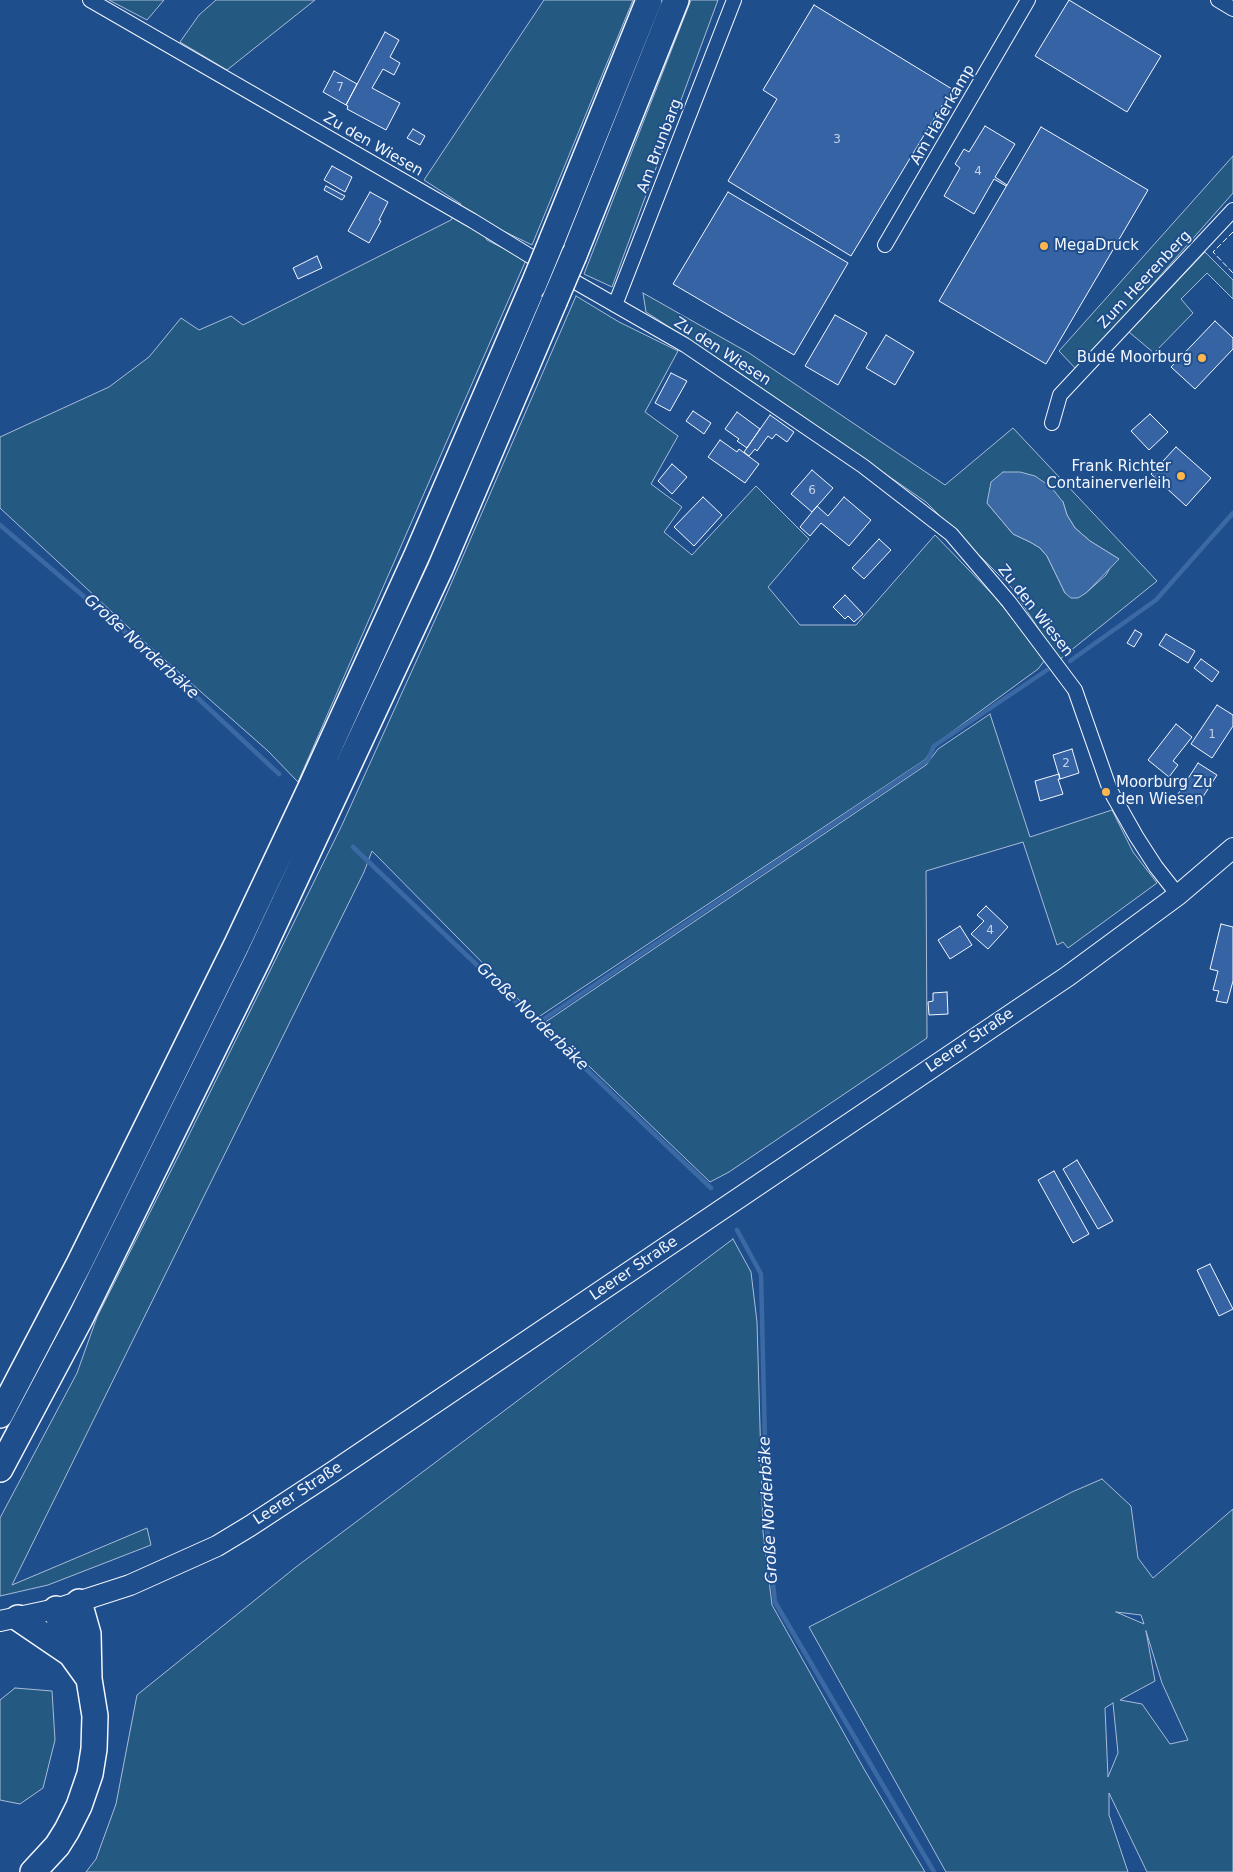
<!DOCTYPE html>
<html>
<head>
<meta charset="utf-8">
<style>
  body { margin:0 }
  canvas { display:block; background:#1f4e8c }
</style>
</head>
<body>
<canvas width="1233" height="1872"></canvas>
<script>
const c = document.querySelector('canvas').getContext('2d');
c.lineJoin = 'round';
function paint(path, color) {
  c.fillStyle = color;
  c.fill(path, 'evenodd');
}
function toPath(rows) {
  const path = new Path2D();
  for (const r of rows) {
    path.moveTo(r[0], r[1]);
    for (let i = 2; i < r.length; i += 2) path.lineTo(r[i], r[i + 1]);
  }
  return path;
}
function strokePath(path, color, width, dash) {
  c.strokeStyle = color;
  c.lineWidth = width;
  c.lineCap = dash ? 'butt' : 'round';
  c.setLineDash(dash || []);
  c.stroke(path);
}
function label(font, color, halo, rows, align = 'center') {
  c.font = font + ' "DejaVu Sans",sans-serif';
  c.lineWidth = 4;
  c.setLineDash([]);
  c.textBaseline = 'middle';
  c.strokeStyle = halo;
  c.fillStyle = color;
  for (const [text, x, y, turn = 0] of rows) {
    c.save();
    c.translate(x, y);
    c.rotate((+turn || 0) * Math.PI / 180);
    c.textAlign = isNaN(turn) ? turn : align;
    if (halo) c.strokeText(text, 0, 0);
    c.fillText(text, 0, 0);
    c.restore();
  }
}
const green = toPath([
  [109,0,164,0,147,20,109,0],
  [216,0,315,0,227,70,180,42,199,15,216,0],
  [544,0,633,0,532,245,493,226,484,235,487,240,526,260,298,782,268,751,140,638,0,508,0,437,109,387,149,357,181,318,199,330,231,316,243,325,451,220,461,204,424,180,544,0],
  [691,0,718,0,612,287,584,274,691,0],
  [1233,156,1233,193,1077,370,1059,351,1233,156],
  [1205,252,1233,280,1233,299,1207,273,1181,299,1193,313,1154,353,1129,332,1205,252],
  [643,293,749,353,945,485,1013,428,1157,581,1059,660,1012,588,926,502,731,367,646,312,643,293],
  [1063,502,1067,515,1075,528,1090,541,1119,559,1111,566,1106,575,1086,593,1065,593,1047,556,1040,548,1030,542,1013,534,987,503,1063,502],
  [576,296,619,322,678,351,645,412,678,436,651,484,682,507,664,532,692,555,756,486,809,539,768,587,800,625,856,625,935,535,996,598,1045,660,1038,669,934,745,926,759,537,1018,372,851,364,872,12,1585,147,1528,151,1545,48,1585,0,1596,0,1518,77,1373,97,1317,184,1145,342,825,444,600,576,296],
  [990,714,1030,837,1112,810,1133,852,1157,883,1068,948,1063,942,1057,945,1023,842,926,871,927,1038,729,1172,710,1182,544,1023,926,765,938,749,990,714],
  [733,1239,751,1272,757,1322,763,1532,772,1605,864,1769,925,1872,86,1872,96,1859,116,1804,137,1695,296,1567,733,1239],
  [1102,1479,1131,1506,1138,1558,1153,1578,1233,1509,1233,1872,1147,1872,1109,1793,1109,1815,1128,1872,946,1872,809,1627,1072,1492,1102,1479],
  [1116,1612,1141,1615,1144,1624,1116,1612],
  [1146,1631,1162,1683,1188,1740,1170,1744,1142,1704,1120,1700,1155,1681,1146,1631],
  [1113,1703,1118,1753,1108,1777,1105,1708,1113,1703],
  [15,1688,52,1691,55,1740,43,1788,20,1804,0,1800,0,1700,15,1688]
]);
const water = toPath([
  [1003,472,1020,472,1035,476,1051,487,1063,502,1067,515,1075,528,1090,541,1119,559,1086,593,1078,598,1071,598,1065,593,1047,556,1040,548,1030,542,1013,534,987,503,991,482,1003,472]
]);
const stream = toPath([
  [0,525,143,647,279,774],
  [1070,661,1156,600,1233,513],
  [353,847,711,1188],
  [538,1023,928,760,934,746,1047,670],
  [737,1230,761,1274,767,1528,775,1602,934,1872]
]);
const building = toPath([
  [1069,0,1161,56,1127,112,1035,56,1069,0],
  [814,5,952,89,851,256,728,181,777,99,763,90,814,5],
  [385,32,399,40,390,57,400,63,394,75,383,69,372,88,400,103,386,130,347,109,348,106,346,105,385,32],
  [334,71,357,84,346,105,323,92,334,71],
  [985,126,1015,144,995,177,1007,185,1006,186,994,179,974,214,944,196,960,168,955,164,964,149,969,152,985,126],
  [1041,127,1148,190,1046,364,939,301,1041,127],
  [413,129,425,136,420,145,407,138,413,129],
  [332,166,352,177,345,192,324,180,332,166],
  [326,186,345,196,342,200,324,190,326,186],
  [370,192,388,202,379,220,381,221,369,243,348,231,370,192],
  [728,192,848,263,794,355,673,284,728,192],
  [317,256,322,268,298,279,293,268,317,256],
  [835,315,867,333,838,385,805,366,835,315],
  [1215,321,1233,338,1233,349,1195,389,1171,367,1215,321],
  [886,335,914,352,895,385,866,368,886,335],
  [671,373,687,381,670,411,655,403,671,373],
  [693,411,711,423,704,434,686,421,693,411],
  [737,412,760,429,747,448,737,441,739,439,725,429,737,412],
  [1150,414,1168,432,1149,450,1131,431,1150,414],
  [770,415,794,432,787,442,776,434,772,439,768,436,757,451,755,449,749,456,744,452,770,415],
  [720,440,737,452,739,449,759,464,745,483,708,457,720,440],
  [1176,447,1211,478,1186,506,1151,474,1176,447],
  [672,464,687,477,672,494,658,481,672,464],
  [812,470,833,488,812,512,791,494,812,470],
  [703,497,722,515,694,546,674,527,703,497],
  [844,497,871,520,849,546,821,523,810,536,800,527,817,506,828,516,844,497],
  [879,539,891,550,864,579,852,568,879,539],
  [845,595,863,614,854,622,848,616,845,619,833,607,845,595],
  [1135,630,1142,634,1134,647,1127,643,1135,630],
  [1166,634,1195,651,1188,663,1159,645,1166,634],
  [1201,659,1219,672,1212,682,1194,668,1201,659],
  [1217,705,1233,715,1233,726,1212,758,1191,744,1217,705],
  [1176,724,1192,737,1173,761,1178,765,1169,777,1148,760,1176,724],
  [1072,749,1079,773,1060,779,1053,755,1072,749],
  [1198,763,1217,775,1197,806,1178,794,1198,763],
  [1059,774,1060,779,1058,779,1063,794,1040,801,1035,781,1059,774],
  [986,906,1008,927,988,949,971,934,984,921,977,915,986,906],
  [1221,924,1233,927,1233,981,1227,1003,1216,1001,1219,991,1213,990,1218,971,1210,969,1221,924],
  [960,926,972,945,950,959,938,940,960,926],
  [947,992,948,1014,929,1015,928,1002,933,1001,933,993,947,992],
  [1077,1160,1113,1221,1098,1229,1063,1169,1077,1160],
  [1054,1171,1089,1234,1073,1243,1038,1180,1054,1171],
  [1210,1264,1233,1309,1219,1316,1197,1270,1210,1264]
]);
const street = toPath([
  [90,0,473,221,530,256,685,345,863,466,951,534,1009,602,1075,690,1110,790,1136,836,1156,867,1178,895],
  [1218,0,1233,9],
  [885,245,1028,0],
  [615,305,734,0],
  [1052,423,1060,395,1233,210]
]);
const secondary = toPath([
  [0,1621,56,1609,130,1585,217,1546,250,1526,331,1473,1068,976,1178,895,1233,848]
]);
const highway = toPath([
  [552,240,649,0],
  [574,255,676,0],
  [0,1415,79,1264,237,944,311,787,417,555,533,286],
  [0,1469,80,1319,258,959,440,569,554,302],
  [56,1609,71,1654,89,1679],
  [18,1618,71,1654],
  [33,1872,57,1846,67,1830,79,1806,90,1774,94,1749,95,1716,89,1679,88,1634,79,1602]
]);
const highwayBridge = toPath([
  [533,286,552,240],
  [554,302,574,255]
]);
const fence = toPath([
  [1233,232,1213,252,1233,273]
]);
const markers = [
  [1044,246,5,"#ffb74d"],
  [1202,358,5,"#ffb74d"],
  [1181,476,5,"#ffb74d"],
  [1106,792,5,"#ffb74d"]
];
const numberNames = [
  ["7",340,88],
  ["3",837,140],
  ["4",978,172],
  ["6",812,491],
  ["1",1212,735],
  ["2",1066,764],
  ["4",990,931]
];
const streetNames = [
  ["Am Haferkamp",943,115,-60],
  ["Zu den Wiesen",373,145,30],
  ["Am Brunbarg",660,146,-69],
  ["Zum Heerenberg",1145,280,-47],
  ["Zu den Wiesen",722,352,33],
  ["Zu den Wiesen",1035,611,52],
  ["Leerer Straße",970,1041,-34],
  ["Leerer Straße",634,1269,-34],
  ["Leerer Straße",298,1494,-33]
];
const poiNames = [
  ["MegaDruck",1054,246],
  ["Bude Moorburg",1192,358,"right"],
  ["Frank Richter",1171,467,"right"],
  ["Containerverleih",1171,484,"right"],
  ["Moorburg Zu",1116,783],
  ["den Wiesen",1116,800]
];
const waterNames = [
  ["Große Norderbäke",141,647,42],
  ["Große Norderbäke",532,1017,44],
  ["Große Norderbäke",769,1510,-93]
];
paint(green, '#245a82');
strokePath(green, '#a8bbd7', 1);
paint(water, '#3b69a3');
strokePath(water, '#a8bbd7', 1);
strokePath(stream, '#3b69a3', 4.5);
paint(building, '#3563a3');
strokePath(building, '#f2f6ff', 1);
strokePath(street, '#f2f6ff', 16);
strokePath(secondary, '#f2f6ff', 22);
strokePath(highway, '#f2f6ff', 28);
strokePath(street, '#1f4e8c', 14);
strokePath(secondary, '#1f4e8c', 20);
strokePath(highway, '#1f4e8c', 25);
strokePath(highwayBridge, '#f2f6ff', 28, []);
strokePath(highwayBridge, '#1f4e8c', 25);
strokePath(fence, '#f2f6ff', 1, [6, 2.5]);
for (const [x, y, r, color] of markers) {
  const dot = new Path2D();
  dot.arc(x, y, r, 0, 2 * Math.PI);
  c.fillStyle = color;
  c.fill(dot);
  strokePath(dot, '#1f4e8c', 2);
}
label('12px', '#c3d1e8', null, numberNames);
label('15px', '#f2f6ff', '#1f4e8c', streetNames);
label('15px', '#f2f6ff', '#1f4e8c', poiNames, 'left');
label('italic 16px', '#f2f6ff', '#1f4e8c', waterNames);
</script>
</body>
</html>
